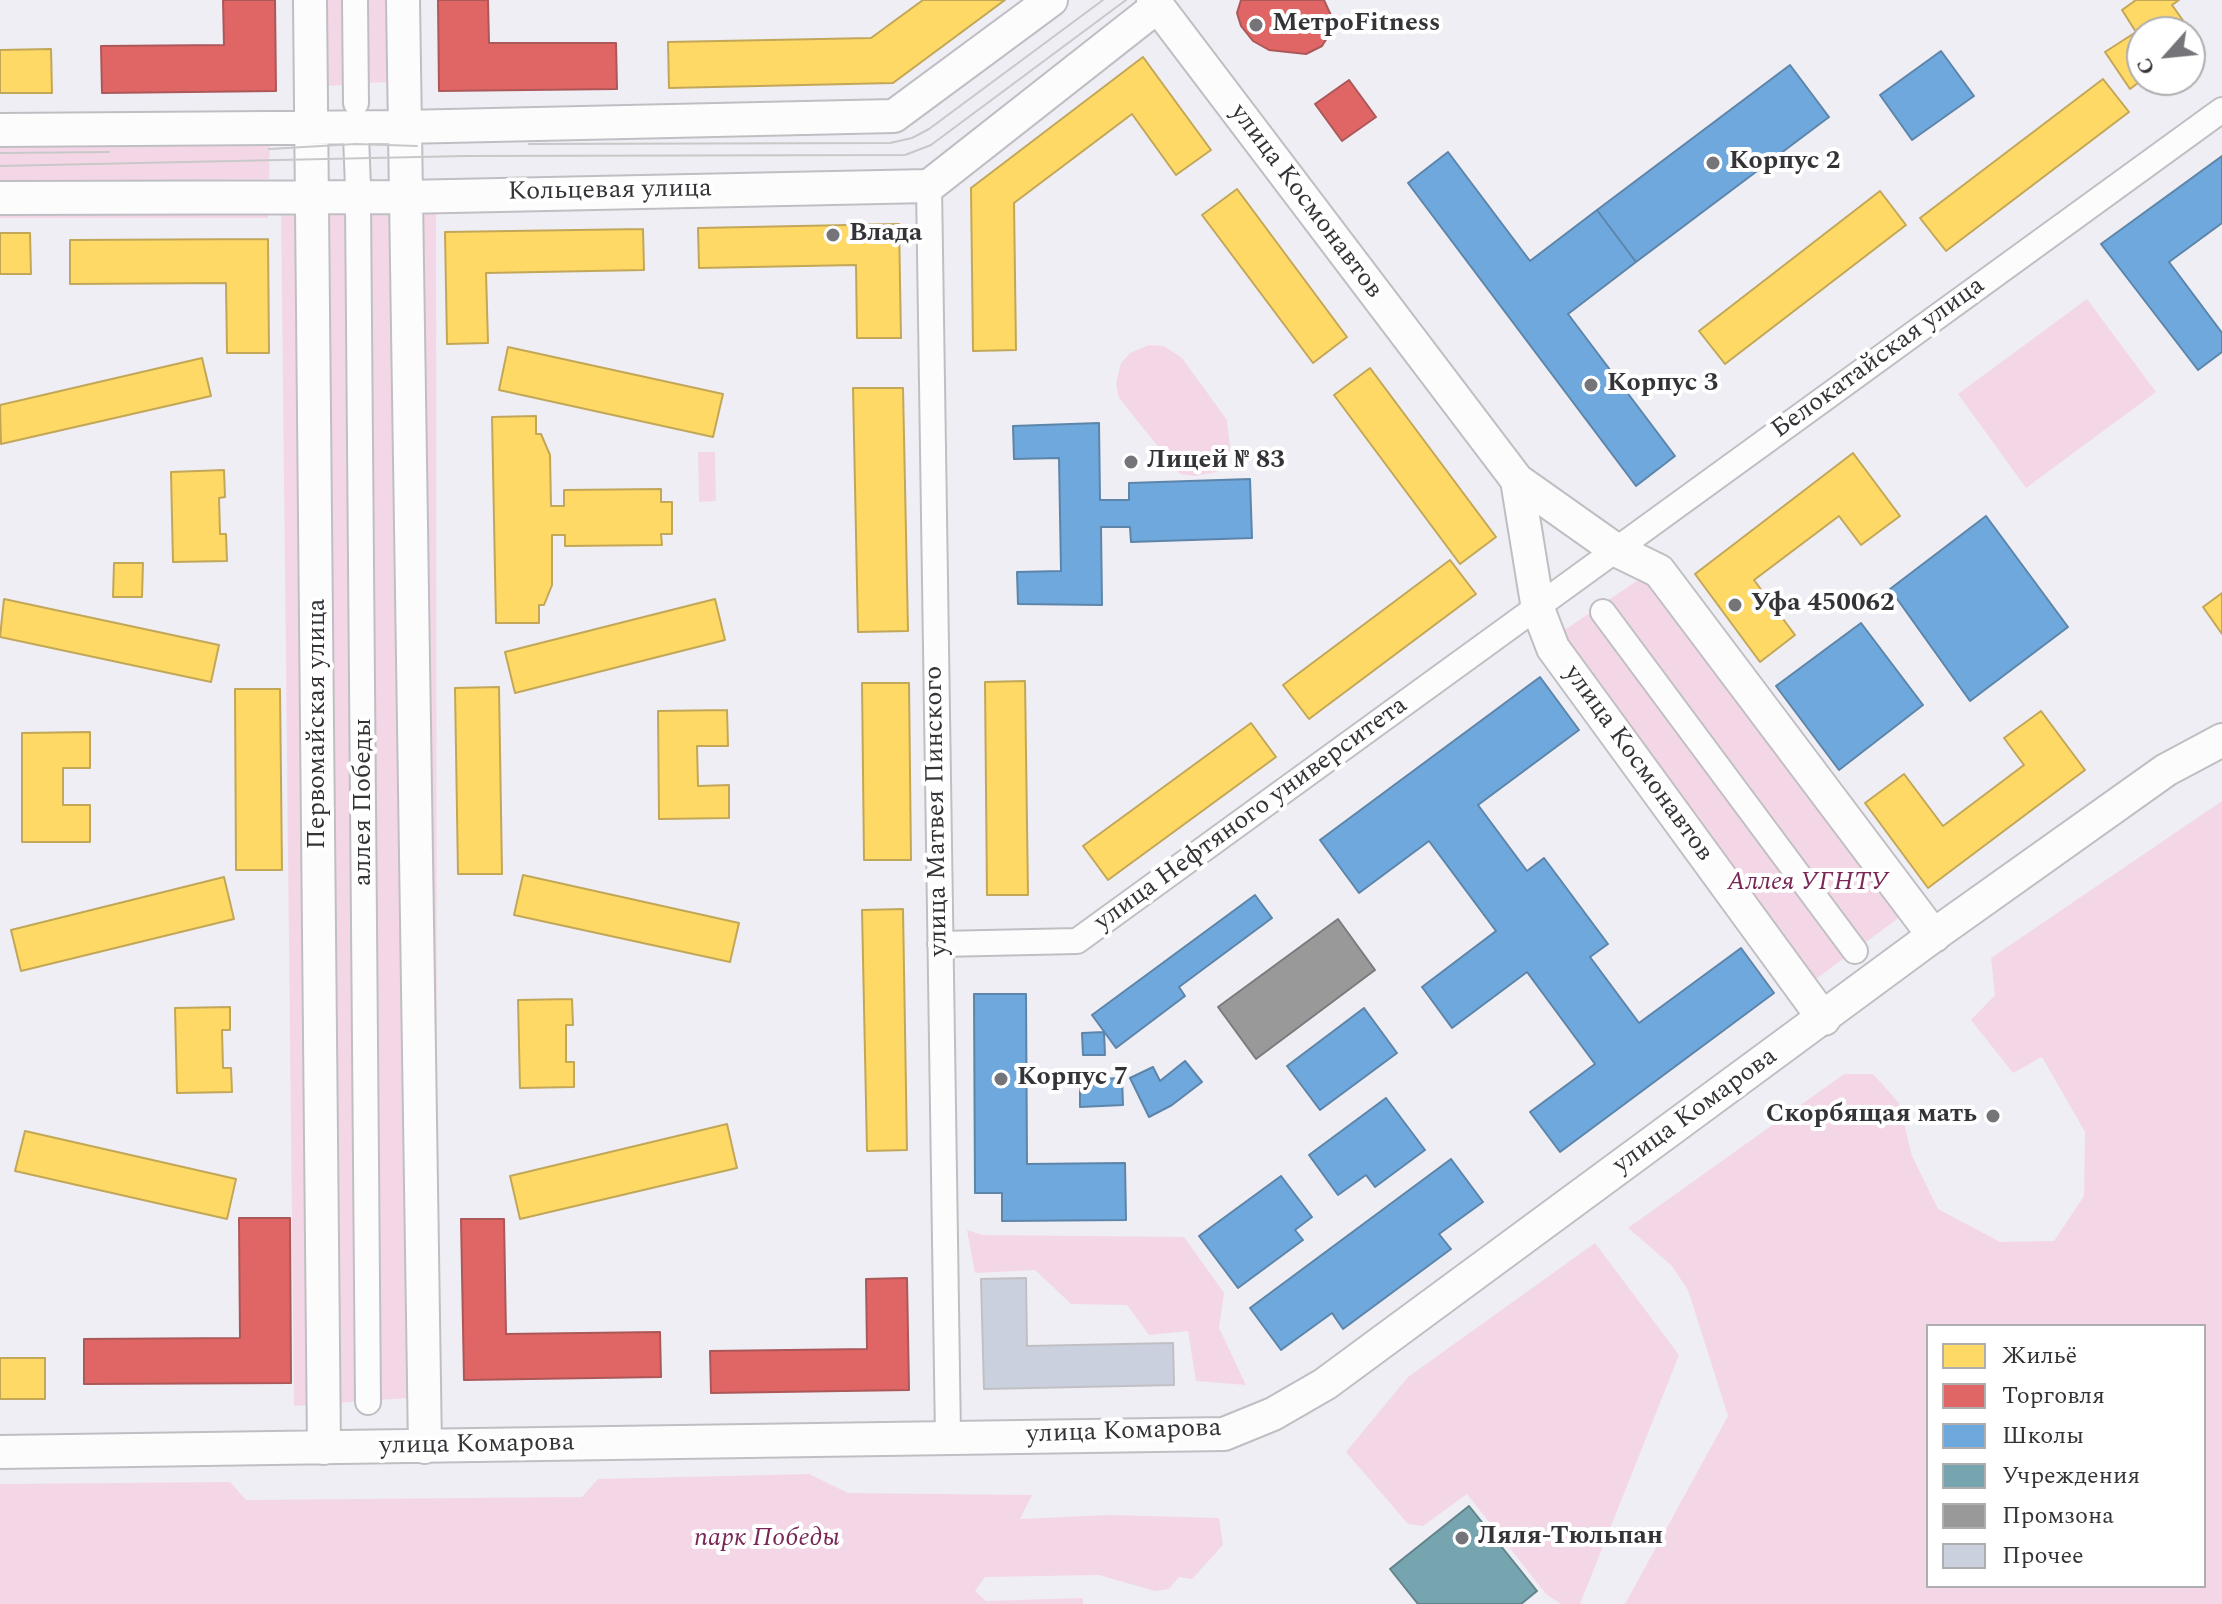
<!DOCTYPE html>
<html>
<head>
<meta charset="utf-8">
<style>
  body { margin:0 }
  #map { position:relative; width:2222px; height:1604px; overflow:hidden; background:#efeef4; font-family:Spectral,serif }
  canvas { display:block }
  .legend { position:absolute; left:1926px; top:1324px; width:280px; height:264px; box-sizing:border-box; background:#fff; border:2px solid #aeadaf; margin:0; padding:10px 14px; list-style:none; font-size:24px; color:#343337 }
  .legend li { display:flex; align-items:center; gap:16px; height:40px }
  .legend b { width:40px; border:2px solid #aeadaf }
  .north { position:absolute; left:2126px; top:16px; width:80px; height:80px; box-sizing:border-box; background:#fff; border:2px solid #aeadaf; border-radius:50%; rotate:243deg; font-size:22px; font-weight:700; line-height:32px; text-align:center; color:#343337 }
  .north::after { content:''; display:block; margin:auto; width:28px; height:36px; background:#757479; clip-path:polygon(50% 0,100% 100%,50% 72%,0 100%) }
</style>
</head>
<body>
<div id="map">
<canvas width="2222" height="1604"></canvas>
<ul class="legend">
<li><b style="height:22px;background:#ffd966"></b>Жильё</li>
<li><b style="height:22px;background:#e06666"></b>Торговля</li>
<li><b style="height:22px;background:#6fa8dc"></b>Школы</li>
<li><b style="height:22px;background:#76a5af"></b>Учреждения</li>
<li><b style="height:22px;background:#999"></b>Промзона</li>
<li><b style="height:22px;background:#cbd0df"></b>Прочее</li>
</ul>
<div class="north">С</div>
</div>
<script>
const c = document.querySelector('canvas').getContext('2d');
c.lineJoin = 'round';
function paint(path, color) {
  c.fillStyle = color;
  c.fill(path, 'evenodd');
}
function toPath(rows) {
  const path = new Path2D();
  for (const r of rows) {
    path.moveTo(r[0], r[1]);
    for (let i = 2; i < r.length; i += 2) path.lineTo(r[i], r[i + 1]);
  }
  return path;
}
function strokePath(path, color, width, dash) {
  c.strokeStyle = color;
  c.lineWidth = width;
  c.lineCap = dash ? 'butt' : 'round';
  c.setLineDash(dash || []);
  c.stroke(path);
}
function label(font, color, halo, rows, align = 'center') {
  c.font = font + ' Spectral,serif';
  c.lineWidth = 8;
  c.setLineDash([]);
  c.textBaseline = 'middle';
  c.strokeStyle = halo;
  c.fillStyle = color;
  for (const [text, x, y, turn = 0] of rows) {
    c.save();
    c.translate(x, y);
    c.rotate((+turn || 0) * Math.PI / 180);
    c.textAlign = isNaN(turn) ? turn : align;
    if (halo) c.strokeText(text, 0, 0);
    c.fillText(text, 0, 0);
    c.restore();
  }
}
const green = toPath([
  [323,0,346,0,346,85,323,86],
  [366,0,389,0,389,82,367,83],
  [270,136,269,179,0,182,0,139],
  [436,203,437,1396,294,1406,281,204],
  [0,205,266,206,268,218,0,218],
  [2087,299,2156,392,2026,488,1958,394],
  [1149,345,1164,346,1182,358,1227,420,1231,457,1216,472,1195,476,1180,474,1119,398,1116,384,1121,363,1130,353],
  [698,452,715,452,716,501,699,502],
  [1659,571,1912,908,1801,990,1550,640,1641,578],
  [2222,801,2222,1604,1625,1604,1728,1416,1688,1290,1671,1265,1628,1228,1844,1074,1873,1074,1899,1103,1912,1156,1938,1209,2000,1242,2054,1241,2084,1196,2085,1132,2042,1057,2013,1073,1971,1020,1995,995,1991,958],
  [1928,1326,2204,1326,2204,1586,1928,1586],
  [967,1230,982,1235,1184,1237,1224,1293,1219,1328,1246,1385,1196,1381,1188,1331,1149,1335,1127,1305,1071,1304,1035,1270,975,1273],
  [1595,1243,1679,1355,1580,1604,1561,1604,1546,1594,1467,1494,1423,1526,1408,1524,1346,1452,1408,1377],
  [809,1474,848,1493,1032,1495,1020,1519,1109,1515,1219,1518,1223,1545,1192,1579,1179,1577,1169,1589,1155,1591,1099,1575,985,1577,975,1591,986,1601,1083,1598,1083,1604,0,1604,0,1484,230,1482,246,1500,582,1497,598,1479]
]);
const homes = toPath([
  [923,0,1005,0,893,83,669,88,668,42,871,38,923,0],
  [2136,0,2179,0,2172,5,2194,36,2190,39,2190,32,2142,32,2142,80,2130,89,2105,52,2136,32,2122,10,2136,0],
  [51,49,52,93,0,93,0,50,51,49],
  [1143,57,1211,150,1176,175,1132,114,1014,203,1016,350,973,351,971,188,1143,57],
  [2103,79,2129,112,1946,251,1920,218,2103,79],
  [1237,189,1347,337,1313,363,1202,215,1237,189],
  [1880,191,1906,225,1725,364,1699,331,1880,191],
  [899,224,901,338,857,338,856,265,699,268,698,228,899,224],
  [643,229,644,270,486,273,488,343,447,344,445,232,643,229],
  [0,233,30,233,31,274,0,274,0,233],
  [268,239,269,353,227,353,226,283,70,284,70,240,268,239],
  [508,347,723,394,713,437,499,390,508,347],
  [202,358,211,396,1,444,0,405,202,358],
  [1370,368,1496,537,1460,564,1334,395,1370,368],
  [853,388,903,388,908,631,858,632,853,388],
  [536,416,536,434,541,434,550,455,551,506,564,506,564,490,661,489,661,502,672,502,672,534,661,534,662,545,565,546,565,535,552,535,552,585,544,605,539,605,539,623,496,623,492,417,536,416],
  [1853,453,1900,516,1861,545,1839,516,1754,580,1795,635,1760,662,1695,574,1853,453],
  [224,470,225,497,219,498,220,534,226,534,227,561,173,562,171,472,224,470],
  [1450,560,1476,594,1309,719,1283,685,1450,560],
  [114,563,143,563,142,597,113,597,114,563],
  [2222,593,2222,634,2203,607,2222,593],
  [4,599,219,645,211,682,0,637,4,599],
  [715,599,725,640,515,693,505,652,715,599],
  [1025,681,1028,895,987,895,985,682,1025,681],
  [862,683,909,683,911,860,864,860,862,683],
  [499,687,502,874,458,874,455,688,499,687],
  [235,689,280,689,282,870,236,870,235,689],
  [727,710,728,746,697,746,698,786,729,785,729,818,659,819,658,711,727,710],
  [2041,711,2085,770,1928,888,1865,803,1904,774,1943,826,2024,765,2004,738,2041,711],
  [1251,723,1276,757,1108,880,1083,846,1251,723],
  [90,732,90,768,63,768,63,805,90,805,90,842,22,842,22,733,90,732],
  [523,875,739,923,730,962,514,915,523,875],
  [224,877,234,919,21,971,11,930,224,877],
  [903,909,907,1150,867,1151,862,910,903,909],
  [572,999,573,1025,566,1025,566,1062,574,1062,574,1087,520,1088,518,1000,572,999],
  [230,1007,230,1030,222,1030,223,1068,231,1068,232,1092,177,1093,175,1008,230,1007],
  [727,1124,737,1168,520,1219,510,1176,727,1124],
  [25,1131,236,1179,227,1219,15,1171,25,1131],
  [0,1358,45,1358,45,1399,0,1399,0,1358]
]);
const shops = toPath([
  [223,0,275,0,276,91,102,93,101,46,224,45,223,0],
  [438,0,488,0,489,43,616,43,617,89,439,91,438,0],
  [1241,0,1324,0,1334,22,1330,33,1322,46,1306,54,1269,50,1253,41,1241,26,1237,13,1241,0],
  [1349,80,1376,117,1342,141,1315,104,1349,80],
  [239,1218,290,1218,291,1383,84,1384,84,1339,240,1338,239,1218],
  [461,1219,504,1219,506,1334,660,1332,661,1377,464,1380,461,1219],
  [907,1278,909,1390,711,1393,710,1351,867,1349,866,1279,907,1278]
]);
const schools = toPath([
  [1941,51,1974,96,1912,140,1880,95,1941,51],
  [1790,65,1829,117,1636,262,1597,210,1790,65],
  [1448,152,1530,261,1597,210,1636,262,1568,314,1675,456,1636,486,1408,183,1448,152],
  [2222,156,2222,223,2169,262,2222,333,2222,352,2198,370,2101,244,2222,156],
  [1099,423,1100,500,1129,500,1129,483,1250,479,1252,538,1131,542,1130,527,1101,527,1102,605,1018,604,1017,572,1061,571,1059,458,1014,459,1013,426,1099,423],
  [1986,516,2068,627,1970,701,1890,589,1986,516],
  [1861,623,1923,705,1839,770,1776,686,1861,623],
  [1540,677,1579,730,1478,805,1527,871,1544,858,1608,944,1590,957,1639,1023,1741,948,1774,993,1560,1152,1530,1112,1595,1064,1527,972,1452,1028,1422,987,1496,931,1429,841,1359,893,1320,840,1540,677],
  [1255,895,1272,918,1179,987,1185,996,1116,1048,1092,1015,1255,895],
  [974,994,1026,994,1027,1164,1125,1163,1126,1220,1002,1221,1002,1193,975,1193,974,994],
  [1364,1008,1397,1053,1320,1110,1287,1066,1364,1008],
  [1104,1032,1105,1055,1083,1055,1082,1033,1104,1032],
  [1185,1061,1202,1082,1172,1105,1149,1117,1130,1078,1153,1067,1160,1081,1185,1061],
  [1122,1078,1123,1105,1080,1107,1080,1080,1122,1078],
  [1386,1098,1425,1150,1375,1187,1366,1175,1338,1195,1309,1155,1386,1098],
  [1451,1159,1483,1202,1439,1234,1451,1249,1343,1329,1332,1313,1281,1350,1250,1308,1451,1159],
  [1281,1176,1312,1217,1295,1230,1303,1240,1238,1288,1199,1236,1281,1176]
]);
const public = toPath([
  [1469,1506,1537,1591,1521,1604,1418,1604,1390,1569,1469,1506]
]);
const industry = toPath([
  [1338,919,1375,970,1256,1059,1218,1007,1338,919]
]);
const building = toPath([
  [1026,1278,1027,1346,1173,1343,1174,1385,984,1389,981,1279,1026,1278]
]);
const street = toPath([
  [355,0,356,103],
  [356,136,358,187],
  [929,186,948,1437],
  [358,203,368,1402],
  [1603,612,1855,951],
  [940,944,1077,941,2222,110]
]);
const secondary = toPath([
  [310,0,324,1448],
  [403,0,425,1447],
  [1153,0,1517,480,1616,550,1659,571,1934,936],
  [0,130,403,127,894,116,1051,0],
  [0,198,404,197,929,186,1158,6],
  [1517,480,1538,609,1553,648,1824,1019],
  [0,1452,1224,1434,1273,1414,1325,1384,1941,930,2166,770,2222,740]
]);
const tram = toPath([
  [529,144,890,143,912,138,929,129,1103,0],
  [269,149,356,144,417,146],
  [0,153,109,152],
  [0,166,465,156,905,155,931,145,1126,0]
]);
const markers = [
  [1256,25,8,"#757479"],
  [1713,163,8,"#757479"],
  [833,235,8,"#757479"],
  [1591,385,8,"#757479"],
  [1131,462,8,"#757479"],
  [1735,605,8,"#757479"],
  [1001,1079,8,"#757479"],
  [1993,1116,8,"#757479"],
  [1462,1538,8,"#757479"]
];
const poiNames = [
  ["МетроFitness",1272,25],
  ["Корпус 2",1729,163],
  ["Влада",849,235],
  ["Корпус 3",1607,385],
  ["Лицей № 83",1147,462],
  ["Уфа 450062",1751,605],
  ["Корпус 7",1017,1079],
  ["Скорбящая мать",1977,1116,"right"],
  ["Ляля-Тюльпан",1478,1538]
];
const streetNames = [
  ["Кольцевая улица",610,192,-1],
  ["улица Космонавтов",1305,202,53],
  ["Белокатайская улица",1879,359,-36],
  ["Первомайская улица",319,724,-90],
  ["улица Космонавтов",1637,764,54],
  ["аллея Победы",365,802,-90],
  ["улица Матвея Пинского",938,811,-91],
  ["улица Нефтяного университета",1252,815,-36],
  ["улица Комарова",1696,1112,-36],
  ["улица Комарова",1124,1433,-2],
  ["улица Комарова",477,1446,-1]
];
const parkNames = [
  ["Аллея УГНТУ",1808,884],
  ["парк Победы",767,1540]
];
paint(green, '#f4d7e7');
paint(homes, '#ffd966');
strokePath(homes, '#c2a758', 2);
paint(shops, '#e06666');
strokePath(shops, '#ac5758', 2);
paint(schools, '#6fa8dc');
strokePath(schools, '#5d85aa', 2);
paint(public, '#76a5af');
strokePath(public, '#62838b', 2);
paint(industry, '#999');
strokePath(industry, '#7b7a7c', 2);
paint(building, '#cbd0df');
strokePath(building, '#c0c0c4', 2);
strokePath(street, '#bfbfc3', 28);
strokePath(secondary, '#bfbfc3', 36);
strokePath(street, '#fdfcfd', 24);
strokePath(secondary, '#fdfcfd', 32);
strokePath(tram, '#c8c8c9', 2);
for (const [x, y, r, color] of markers) {
  const dot = new Path2D();
  dot.arc(x, y, r, 0, 2 * Math.PI);
  c.fillStyle = color;
  c.fill(dot);
  strokePath(dot, '#fff', 3);
}
label('bold 26px', '#343337', '#fff', poiNames, 'left');
label('26px', '#343337', '#fff', streetNames);
label('italic 26px', '#792856', '#fff', parkNames);
</script>
</body>
</html>
